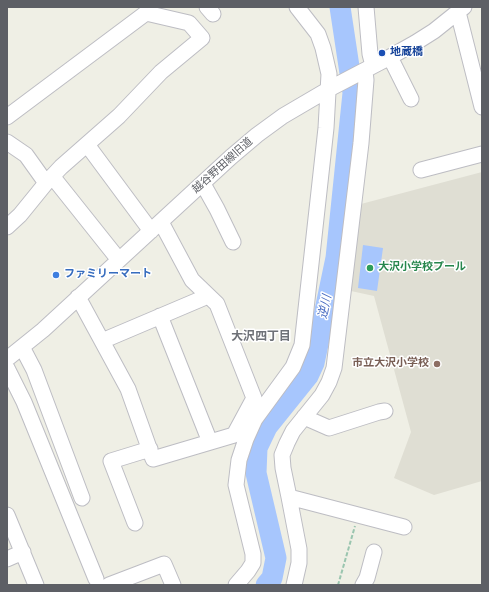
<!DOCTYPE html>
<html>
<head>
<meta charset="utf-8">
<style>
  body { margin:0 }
  #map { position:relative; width:489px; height:592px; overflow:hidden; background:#efefe5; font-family:"Source Sans 3",sans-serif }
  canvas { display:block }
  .frame { position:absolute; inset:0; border:8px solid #5d5f65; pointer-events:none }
</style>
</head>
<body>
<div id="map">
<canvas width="489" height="592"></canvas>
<div class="frame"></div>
</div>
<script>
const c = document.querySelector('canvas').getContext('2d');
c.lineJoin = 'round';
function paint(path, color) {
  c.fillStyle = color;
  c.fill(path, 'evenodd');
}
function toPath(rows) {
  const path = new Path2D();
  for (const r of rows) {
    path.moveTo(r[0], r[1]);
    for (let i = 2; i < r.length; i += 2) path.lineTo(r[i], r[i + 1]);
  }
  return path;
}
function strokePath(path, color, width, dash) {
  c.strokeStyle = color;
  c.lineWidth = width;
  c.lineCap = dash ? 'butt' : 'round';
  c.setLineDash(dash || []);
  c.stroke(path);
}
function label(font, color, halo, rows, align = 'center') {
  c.font = font + ' "Source Sans 3","Noto Sans JP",sans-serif';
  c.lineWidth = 3;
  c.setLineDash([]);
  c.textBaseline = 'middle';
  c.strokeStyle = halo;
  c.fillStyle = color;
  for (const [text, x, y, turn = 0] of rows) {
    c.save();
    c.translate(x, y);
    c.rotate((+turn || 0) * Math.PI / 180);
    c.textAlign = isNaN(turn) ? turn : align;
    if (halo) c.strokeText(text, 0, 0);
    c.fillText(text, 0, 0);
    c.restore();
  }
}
const education = toPath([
  [482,172,482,481,434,495,394,478,411,432,374,296,351,291,361,204]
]);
const water = toPath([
  [363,245,383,248,377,291,358,288]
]);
const river = toPath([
  [266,585,272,578,276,558,256,473,257,448,267,427,308,376,314,363,336,258,353,93,340,7]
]);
const path = toPath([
  [338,585,355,526]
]);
const minor = toPath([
  [207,7,213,14],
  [366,7,370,54,373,66],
  [458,12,482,107],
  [390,57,411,99],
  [7,117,146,13,189,23,202,38,161,72,119,116,61,167,46,183,20,215,7,227],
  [7,142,26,155,46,183],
  [91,150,151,231],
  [421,170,482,154],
  [56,181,119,260],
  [203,184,217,209,233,242],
  [78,297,128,389,153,459,234,435,254,398,217,304,192,280,161,222],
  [160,316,210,442],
  [102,341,208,296],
  [22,347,34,370,82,498],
  [7,359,43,330,231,157,257,135,283,116,329,89,390,57,415,43,434,31,464,7],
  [7,368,24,402,96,579],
  [304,417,329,428,379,412,385,411],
  [289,497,404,527],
  [7,515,36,585],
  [135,523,111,461,150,449],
  [7,559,23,552],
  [109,585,164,564,173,585],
  [236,585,248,571,253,563,253,554,236,485,239,460,246,439,255,419,293,367,302,345,326,128,329,74,323,48,318,34,297,7],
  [294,585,299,563,299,549,289,497,283,468,282,455,287,443,293,431,322,395,329,382,334,368,361,143,366,80,365,71],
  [363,585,367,578,374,552]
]);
const markers = [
  [382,53,4,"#1a4fb4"],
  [370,268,4,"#2e9e5b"],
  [56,275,4,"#3f7fe0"],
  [437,364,4,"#8d6e63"]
];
const transitNames = [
  ["地蔵橋",390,53]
];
const streetNames = [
  ["越谷野田線旧道",223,166,-42]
];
const leisureNames = [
  ["大沢小学校プール",378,268]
];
const shopNames = [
  ["ファミリーマート",64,275]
];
const educationNames = [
  ["市立大沢小学校",429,364]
];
const waterNames = [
  ["逆川",326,307,-78]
];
const neighbourhoodNames = [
  ["大沢四丁目",261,337]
];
paint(education, '#dfded3');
paint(water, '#a7c6fd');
strokePath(river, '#a7c6fd', 21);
strokePath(minor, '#bdbdc3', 17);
strokePath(path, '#9ac5af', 2, [4, 2]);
strokePath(minor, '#fff', 15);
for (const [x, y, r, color] of markers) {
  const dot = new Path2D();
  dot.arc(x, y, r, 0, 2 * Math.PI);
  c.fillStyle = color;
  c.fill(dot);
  strokePath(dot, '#fff', 1.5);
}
label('bold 11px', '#164399', '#fff', transitNames, 'left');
label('11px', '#5d5f65', '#fff', streetNames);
label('bold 11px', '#27864d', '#fff', leisureNames, 'left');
label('bold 11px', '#366cbe', '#fff', shopNames, 'left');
label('bold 11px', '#785e54', '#fff', educationNames, 'right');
label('italic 12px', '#496cc2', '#fff', waterNames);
label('bold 12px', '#6e7177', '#fff', neighbourhoodNames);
</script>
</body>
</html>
